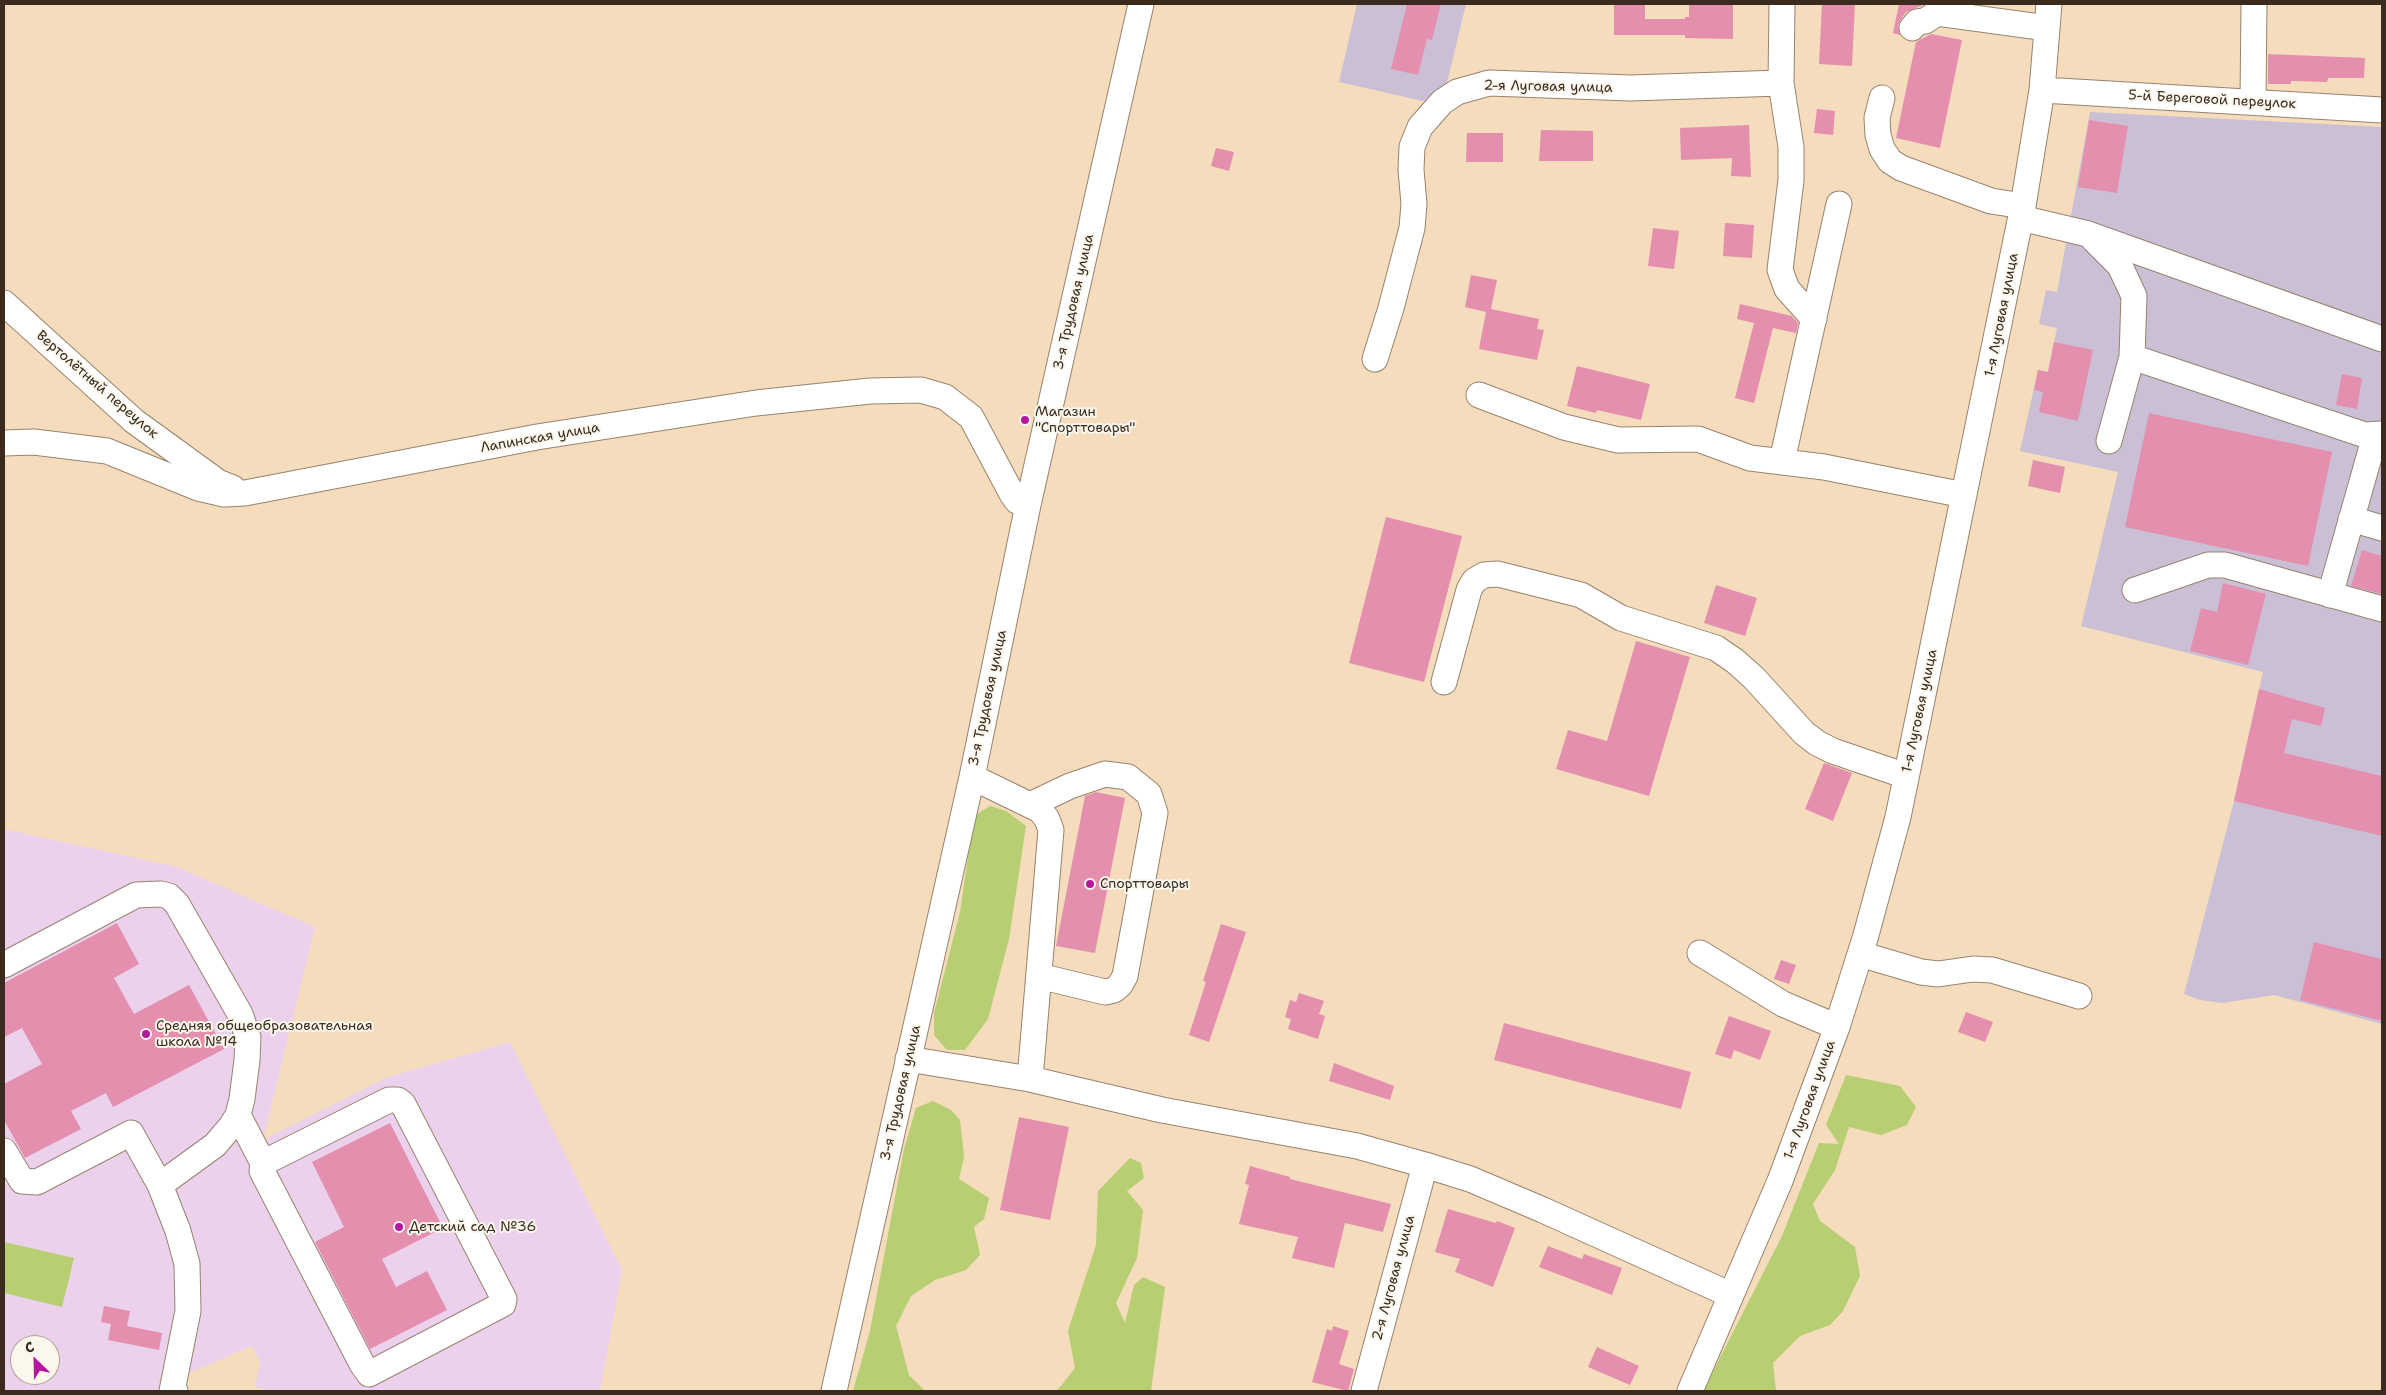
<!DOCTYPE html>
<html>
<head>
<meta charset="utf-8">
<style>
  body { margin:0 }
  #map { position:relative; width:2386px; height:1395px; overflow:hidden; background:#f4dcbd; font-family:"Shantell Sans",sans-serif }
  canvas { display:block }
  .frame { position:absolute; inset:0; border:5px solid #3b2a1e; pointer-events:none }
  .north { position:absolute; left:10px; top:1335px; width:50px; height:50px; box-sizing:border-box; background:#fbf7ec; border:1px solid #aea59a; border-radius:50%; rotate:336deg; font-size:14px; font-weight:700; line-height:20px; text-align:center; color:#3b2a1e }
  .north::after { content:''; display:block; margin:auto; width:18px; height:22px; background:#b5179e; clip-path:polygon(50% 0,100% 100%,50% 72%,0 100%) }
</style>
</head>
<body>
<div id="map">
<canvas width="2386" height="1395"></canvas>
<div class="frame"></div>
<div class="north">С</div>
</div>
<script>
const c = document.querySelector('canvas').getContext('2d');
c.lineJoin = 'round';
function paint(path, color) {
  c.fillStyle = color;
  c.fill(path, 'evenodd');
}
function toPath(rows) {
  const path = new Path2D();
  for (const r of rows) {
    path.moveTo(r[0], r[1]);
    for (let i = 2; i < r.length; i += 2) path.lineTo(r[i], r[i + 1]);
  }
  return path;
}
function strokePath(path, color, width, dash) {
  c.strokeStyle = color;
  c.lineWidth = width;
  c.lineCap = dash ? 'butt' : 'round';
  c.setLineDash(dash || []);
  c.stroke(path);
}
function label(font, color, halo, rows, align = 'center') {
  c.font = font + ' "Shantell Sans",sans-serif';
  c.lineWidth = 4;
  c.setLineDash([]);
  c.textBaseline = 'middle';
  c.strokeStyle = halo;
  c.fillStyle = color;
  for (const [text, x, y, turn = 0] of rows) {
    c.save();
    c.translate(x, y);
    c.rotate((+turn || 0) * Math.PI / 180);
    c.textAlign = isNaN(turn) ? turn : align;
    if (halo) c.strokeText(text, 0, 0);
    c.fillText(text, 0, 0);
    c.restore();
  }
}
const built = toPath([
  [4,829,177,867,315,927,263,1140,388,1077,510,1042,622,1270,600,1391,272,1391,255,1387,260,1362,252,1346,189,1373,185,1391,4,1391],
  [20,1345,50,1345,50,1375,20,1375]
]);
const industrial = toPath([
  [1357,4,1466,4,1445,91,1427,102,1339,82],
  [2090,112,2382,127,2382,1024,2274,995,2222,1003,2200,1000,2184,994,2234,801,2263,672,2081,626,2118,472,2020,451,2038,370,2048,372,2054,342,2057,328,2039,324,2046,290,2057,292]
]);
const green = toPath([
  [990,806,1006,811,1026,826,1009,939,988,1019,965,1050,947,1050,934,1035,934,1013,960,912,974,816],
  [1846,1075,1900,1086,1916,1107,1907,1125,1881,1135,1849,1127,1835,1170,1813,1204,1820,1221,1855,1247,1860,1276,1843,1311,1830,1325,1800,1336,1773,1363,1776,1391,1703,1391,1782,1236,1819,1143,1839,1144,1826,1125],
  [933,1101,951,1110,960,1120,964,1157,959,1179,989,1198,984,1219,974,1227,980,1255,966,1270,935,1280,911,1296,896,1326,909,1375,925,1391,853,1391,870,1331,904,1149,916,1108],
  [1130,1158,1141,1163,1144,1178,1127,1191,1143,1210,1137,1258,1116,1303,1125,1323,1134,1285,1143,1277,1165,1287,1151,1391,1057,1391,1075,1368,1068,1331,1096,1245,1098,1191],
  [4,1242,74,1258,62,1307,4,1293]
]);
const building = toPath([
  [1407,4,1441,4,1432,40,1427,39,1418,75,1391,69],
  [1614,4,1645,4,1645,19,1685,19,1685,17,1689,17,1689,4,1733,4,1733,39,1685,38,1685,35,1614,35],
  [1822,4,1855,4,1852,66,1819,64],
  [1899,4,1923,5,1906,12,1901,19,1898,26,1900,35,1893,33],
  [1931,34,1962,40,1940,148,1896,138,1916,42],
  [2268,54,2365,58,2364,78,2328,78,2327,82,2291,81,2291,84,2268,84],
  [1817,109,1835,111,1833,135,1814,133],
  [2089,120,2128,126,2117,193,2078,187],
  [1749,125,1751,177,1731,176,1732,158,1681,160,1680,128],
  [1541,130,1593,131,1593,161,1539,161],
  [1467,133,1503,133,1503,162,1466,162],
  [1216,148,1234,152,1229,171,1211,166],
  [1725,223,1754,225,1752,258,1723,256],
  [1653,228,1679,231,1674,269,1648,266],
  [1471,275,1497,280,1491,309,1539,319,1537,329,1544,330,1537,360,1479,349,1486,312,1465,307],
  [1740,304,1792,316,1798,323,1796,333,1773,328,1754,403,1735,398,1754,323,1737,319],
  [2054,342,2093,350,2078,421,2039,412,2043,392,2034,390,2038,370,2048,372],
  [1577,366,1650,384,1641,420,1597,410,1596,413,1567,406],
  [2342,374,2362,378,2357,409,2336,405],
  [2149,413,2332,452,2308,566,2125,527],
  [2033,460,2065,467,2060,493,2028,486],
  [1386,517,1462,536,1424,682,1349,663],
  [2362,550,2382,556,2382,594,2351,586],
  [2223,583,2266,594,2248,665,2190,651,2201,608,2217,612],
  [1716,585,1757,598,1745,636,1704,623],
  [1636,641,1690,657,1649,796,1556,769,1568,730,1607,741],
  [2259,689,2325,708,2321,726,2292,719,2284,753,2382,776,2382,836,2234,801],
  [1824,763,1852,773,1833,821,1805,809],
  [1096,792,1125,798,1095,953,1056,946,1085,796],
  [117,923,139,964,114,978,134,1014,189,985,224,1049,113,1107,106,1093,71,1111,81,1129,25,1158,4,1120,4,1084,42,1064,22,1028,4,1037,4,983],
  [1221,924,1246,932,1209,1042,1189,1035,1206,982,1203,981],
  [2314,942,2382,959,2382,1021,2300,1000],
  [1781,960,1796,965,1789,984,1774,979],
  [1299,993,1324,1001,1319,1014,1325,1016,1318,1039,1288,1029,1291,1019,1285,1017,1290,1000,1296,1002],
  [1966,1012,1993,1022,1985,1042,1958,1032],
  [1729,1016,1771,1031,1760,1060,1734,1050,1731,1059,1715,1054],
  [1504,1023,1691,1072,1681,1109,1494,1060],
  [1334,1063,1394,1086,1390,1100,1329,1081],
  [1019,1117,1069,1127,1050,1220,1000,1210],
  [390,1123,443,1228,382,1259,396,1287,427,1271,447,1310,370,1349,315,1242,344,1227,312,1162],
  [1250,1166,1290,1177,1290,1179,1391,1204,1383,1232,1345,1223,1334,1268,1292,1258,1298,1237,1239,1224,1249,1185,1245,1184],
  [1448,1209,1496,1223,1497,1221,1515,1228,1493,1287,1455,1272,1460,1259,1435,1252],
  [1548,1246,1582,1259,1584,1254,1622,1268,1612,1295,1539,1267],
  [104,1306,130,1311,127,1326,162,1333,159,1350,108,1340,111,1324,101,1322],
  [1333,1326,1349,1331,1339,1364,1354,1369,1348,1391,1312,1382,1327,1329,1332,1331],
  [1597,1347,1639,1366,1630,1385,1588,1367]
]);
const minor = toPath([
  [1782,4,1781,83,1791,147,1791,180,1780,270,1787,289,1814,319],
  [1912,28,1917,22,1925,21,1937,13,2047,28],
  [2042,90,2382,110],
  [1882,98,1877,118,1878,135,1882,149,1890,161,1901,168,1991,201,2023,206],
  [2253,102,2254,4],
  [2021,218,2088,234,2382,339],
  [2094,240,2120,266,2134,296,2132,357,2109,441],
  [4,303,134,421,218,482,233,488],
  [2132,357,2365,435,2382,434],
  [1375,359,1391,308,1412,228,1414,204,1411,170,1412,147,1420,127,1442,102,1457,92,1489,83,1631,88,1781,83],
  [1479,395,1564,427,1618,440,1698,439,1750,458,1824,467,1964,495],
  [4,443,34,442,107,451,198,488,224,494,245,493,537,437,756,403,870,391,921,390,945,397,971,417,1012,494,1017,501,1028,505],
  [1782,461,1839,204],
  [2351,519,2382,528],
  [2135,590,2208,565,2225,565,2382,609],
  [2330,595,2375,436],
  [1444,682,1469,590,1474,581,1484,575,1498,574,1581,595,1621,618,1716,648,1735,661,1754,678,1804,733,1817,743,1833,751,1906,776],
  [972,777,1040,810,1047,819,1051,830,1030,1079],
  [1030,805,1070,786,1105,774,1128,777,1149,794,1155,813,1125,976,1120,985,1114,990,1105,992,1039,976],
  [1700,953,1783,1004,1837,1027],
  [1860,954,1921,972,1938,974,1973,969,1992,970,2079,996],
  [4,965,136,895,161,894,169,896,177,904,240,1014,248,1037,247,1060,242,1099,238,1115,232,1125,215,1145,160,1185],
  [908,1059,1030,1079,1162,1110,1357,1146,1425,1165,1470,1179,1543,1210,1731,1295],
  [238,1115,263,1163,389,1100,398,1100,403,1104,504,1299,503,1304,369,1374,362,1364,262,1171,263,1163],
  [4,1151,22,1181,37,1182,131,1133,160,1185,178,1231,187,1264,188,1311,172,1391,175,1391],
  [834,1391,972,777,1028,505,1141,4],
  [1364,1391,1425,1165],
  [1690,1391,1780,1181,1837,1027,1866,935,1898,817,2023,206,2042,90,2049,4]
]);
const markers = [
  [1025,420,5,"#b5179e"],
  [1090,884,5,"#b5179e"],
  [146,1034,5,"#b5179e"],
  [399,1227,5,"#b5179e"]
];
const streetNames = [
  ["2-я Луговая улица",1548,87,1],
  ["5-й Береговой переулок",2212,100,3],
  ["3-я Трудовая улица",1074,302,-77],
  ["1-я Луговая улица",2002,315,-79],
  ["Вертолётный переулок",97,385,41],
  ["Лапинская улица",540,438,-10],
  ["3-я Трудовая улица",988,698,-78],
  ["1-я Луговая улица",1920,711,-78],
  ["3-я Трудовая улица",901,1093,-77],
  ["1-я Луговая улица",1810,1100,-70],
  ["2-я Луговая улица",1394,1278,-75]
];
const poiNames = [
  ["Магазин",1035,412],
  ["\"Спорттовары\"",1035,428],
  ["Спорттовары",1100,884],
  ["Средняя общеобразовательная",156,1026],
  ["школа №14",156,1042],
  ["Детский сад №36",409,1227]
];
paint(built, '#ebd1ec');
paint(industrial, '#cbbfd6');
paint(green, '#b7ce72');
paint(building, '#e48fae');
strokePath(minor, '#98836e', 27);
strokePath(minor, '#fff', 25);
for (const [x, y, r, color] of markers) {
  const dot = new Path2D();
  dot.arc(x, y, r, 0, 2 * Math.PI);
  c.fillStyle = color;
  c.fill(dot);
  strokePath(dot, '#fbf7ec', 2);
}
label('14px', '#3b2a1e', '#fbf7ec', streetNames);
label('14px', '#3b2a1e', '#fbf7ec', poiNames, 'left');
</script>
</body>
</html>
